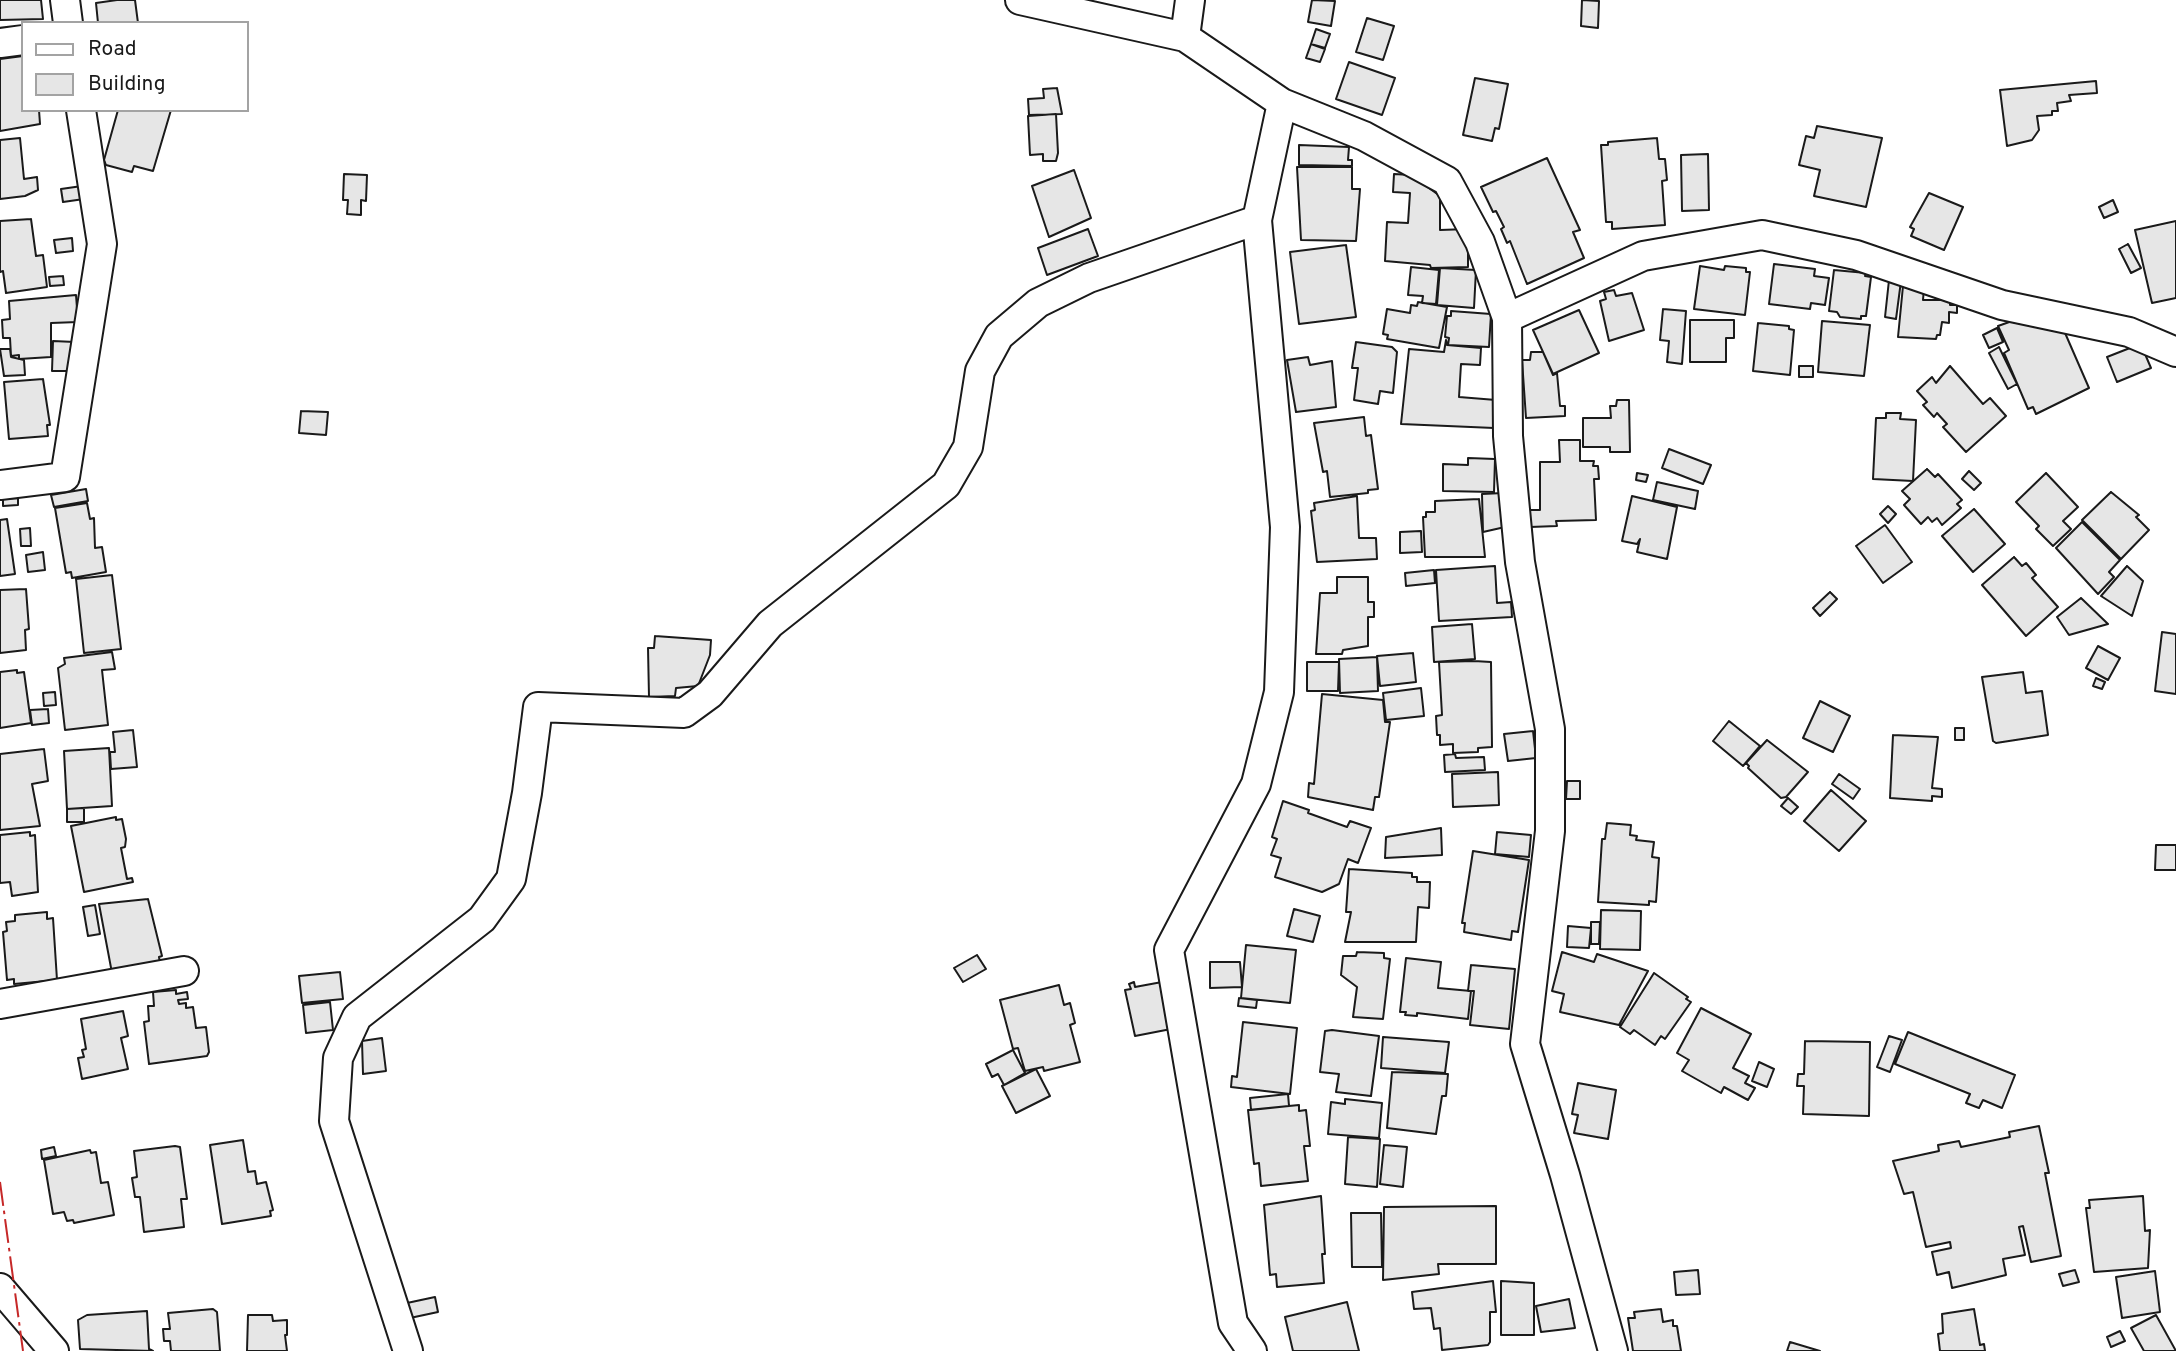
<!DOCTYPE html>
<html>
<head>
<meta charset="utf-8">
<style>
  body { margin:0 }
  #map { position:relative; width:2176px; height:1351px; overflow:hidden; background:#fff; font-family:Overpass,sans-serif }
  canvas { display:block }
  .legend { position:absolute; left:21px; top:21px; width:228px; height:91px; box-sizing:border-box; background:#fff; border:2px solid #a3a3a3; margin:0; padding:9px 12px; list-style:none; font-size:21px; color:#1a1a1a }
  .legend li { display:flex; align-items:center; gap:14px; height:35px }
  .legend b { width:35px; border:2px solid #a3a3a3 }
</style>
</head>
<body>
<div id="map">
<canvas width="2176" height="1351"></canvas>
<ul class="legend">
<li><b style="height:9px;background:#fff"></b>Road</li>
<li><b style="height:19px;background:#e6e6e6"></b>Building</li>
</ul>
</div>
<script>
const c = document.querySelector('canvas').getContext('2d');
c.lineJoin = 'round';
function paint(path, color) {
  c.fillStyle = color;
  c.fill(path, 'evenodd');
}
function toPath(rows) {
  const path = new Path2D();
  for (const r of rows) {
    path.moveTo(r[0], r[1]);
    for (let i = 2; i < r.length; i += 2) path.lineTo(r[i], r[i + 1]);
  }
  return path;
}
function strokePath(path, color, width, dash) {
  c.strokeStyle = color;
  c.lineWidth = width;
  c.lineCap = dash ? 'butt' : 'round';
  c.setLineDash(dash || []);
  c.stroke(path);
}
const building = toPath([
  [0,0,41,0,43,19,0,20,0,0],
  [117,0,135,0,138,23,98,23,96,3,117,0],
  [1312,0,1335,1,1331,26,1308,22,1312,0],
  [1582,0,1599,1,1598,28,1581,26,1582,0],
  [1367,18,1394,26,1383,60,1356,52,1367,18],
  [1316,29,1330,34,1325,48,1311,44,1316,29],
  [1311,44,1325,49,1320,62,1306,58,1311,44],
  [23,56,23,110,39,110,40,124,0,131,0,59,23,56],
  [1349,62,1395,78,1382,115,1336,99,1349,62],
  [1475,78,1508,84,1499,129,1495,128,1492,141,1463,135,1475,78],
  [2096,81,2097,93,2069,95,2071,101,2057,103,2058,111,2052,111,2052,115,2037,116,2039,130,2032,140,2007,146,2000,90,2096,81],
  [1057,88,1062,114,1029,115,1028,99,1044,98,1043,89,1057,88],
  [118,110,171,110,153,171,134,166,132,172,106,165,104,160,118,110],
  [1056,114,1058,153,1056,161,1043,161,1043,154,1030,155,1028,116,1056,114],
  [1817,126,1882,138,1866,207,1814,196,1820,170,1799,165,1806,136,1814,138,1817,126],
  [20,138,24,179,37,177,38,190,25,196,0,199,0,140,20,138],
  [1657,138,1659,159,1665,159,1667,180,1662,181,1665,225,1612,229,1612,222,1606,222,1601,145,1608,145,1608,142,1657,138],
  [1299,145,1349,147,1348,160,1352,160,1352,166,1299,165,1299,145],
  [1708,154,1709,210,1682,211,1681,155,1708,154],
  [1547,158,1580,230,1573,232,1584,258,1527,284,1510,241,1507,243,1501,229,1504,227,1496,211,1493,212,1481,187,1547,158],
  [1297,167,1352,167,1352,189,1360,189,1356,241,1301,240,1297,167],
  [1074,170,1091,218,1049,237,1032,186,1074,170],
  [344,174,367,175,366,201,361,200,361,215,347,214,348,200,343,200,344,174],
  [1394,174,1411,175,1440,196,1440,230,1468,229,1468,267,1431,268,1430,265,1385,261,1387,222,1408,223,1410,193,1393,192,1394,174],
  [82,186,84,199,63,202,61,189,82,186],
  [1929,193,1963,207,1944,250,1911,236,1914,229,1910,227,1929,193],
  [2113,200,2118,212,2104,218,2099,207,2113,200],
  [31,219,36,256,43,255,47,287,6,293,3,271,0,272,0,221,31,219],
  [2176,221,2176,298,2152,303,2135,230,2176,221],
  [1088,229,1098,256,1047,275,1038,248,1088,229],
  [72,238,73,251,56,253,54,240,72,238],
  [2128,244,2141,268,2131,273,2119,249,2128,244],
  [1346,245,1356,317,1299,324,1290,252,1346,245],
  [1774,264,1815,269,1814,276,1829,278,1825,305,1811,303,1810,309,1769,304,1774,264],
  [1700,266,1724,270,1725,266,1746,268,1746,272,1750,272,1745,315,1694,309,1700,266],
  [1411,267,1439,270,1436,304,1422,303,1423,296,1408,295,1411,267],
  [1440,268,1476,270,1474,308,1437,305,1440,268],
  [1834,270,1866,273,1865,276,1871,277,1866,316,1861,316,1861,319,1840,317,1837,312,1829,311,1834,270],
  [63,276,64,285,50,286,49,277,63,276],
  [1889,280,1901,281,1896,319,1885,317,1889,280],
  [1903,286,1924,288,1923,300,1950,300,1950,305,1957,305,1957,313,1949,312,1949,323,1942,322,1940,335,1937,335,1936,339,1898,337,1903,286],
  [1614,290,1616,296,1632,293,1644,330,1609,341,1600,301,1606,299,1604,292,1614,290],
  [76,295,78,322,51,323,51,357,19,359,19,355,11,356,10,338,3,338,2,320,10,319,9,301,76,295],
  [1418,302,1447,307,1439,348,1387,339,1388,335,1383,334,1387,309,1410,313,1411,305,1417,306,1418,302],
  [1663,309,1686,311,1682,364,1667,362,1669,341,1660,340,1663,309],
  [1579,310,1599,353,1553,374,1533,330,1579,310],
  [1451,311,1491,314,1489,347,1448,345,1449,338,1445,337,1447,316,1451,316,1451,311],
  [1690,320,1734,320,1734,338,1726,338,1726,362,1690,362,1690,320],
  [2015,320,2062,326,2089,388,2036,414,2033,407,2028,409,2004,353,2009,350,1998,326,2015,320],
  [1822,321,1870,325,1864,376,1818,372,1822,321],
  [1758,323,1789,326,1789,329,1794,330,1790,375,1753,371,1758,323],
  [1997,328,2003,342,1989,348,1983,335,1997,328],
  [1446,340,1447,345,1481,348,1480,365,1461,364,1459,397,1496,400,1494,428,1401,424,1409,349,1444,352,1446,340],
  [53,341,75,342,74,371,52,371,53,341],
  [1356,342,1392,347,1397,352,1393,393,1380,391,1378,404,1354,400,1358,368,1352,368,1356,342],
  [2135,346,2142,347,2151,368,2117,382,2107,357,2135,346],
  [1999,347,2017,384,2008,389,1989,353,1999,347],
  [0,349,10,349,11,357,24,360,25,375,4,376,0,349],
  [1531,352,1543,352,1553,375,1557,373,1560,406,1565,406,1565,416,1526,418,1522,360,1530,360,1531,352],
  [1308,357,1310,365,1332,361,1336,407,1296,412,1287,360,1308,357],
  [1799,366,1813,366,1813,377,1799,377,1799,366],
  [1950,366,1983,404,1990,398,2006,416,1966,452,1943,427,1947,424,1937,413,1934,417,1923,405,1927,402,1917,391,1932,377,1936,383,1950,366],
  [43,379,50,425,47,425,48,436,9,439,4,382,43,379],
  [1617,400,1629,400,1630,452,1610,452,1610,447,1583,447,1583,418,1611,418,1610,406,1616,406,1617,400],
  [301,411,328,412,326,435,299,433,301,411],
  [1886,413,1901,413,1900,419,1916,420,1913,481,1873,479,1876,418,1886,418,1886,413],
  [1364,417,1366,436,1371,435,1378,489,1368,490,1368,493,1330,497,1327,471,1323,472,1314,423,1364,417],
  [1559,440,1580,440,1580,461,1594,461,1593,466,1598,466,1599,479,1594,479,1596,520,1556,521,1557,526,1530,527,1530,510,1540,510,1540,462,1560,462,1559,440],
  [1669,449,1711,465,1703,484,1662,468,1669,449],
  [1468,458,1495,459,1494,492,1443,491,1443,464,1468,465,1468,458],
  [1927,469,1935,477,1938,474,1962,500,1957,504,1961,508,1942,525,1937,518,1932,522,1928,517,1921,524,1904,505,1910,499,1902,491,1927,469],
  [1969,471,1981,483,1974,490,1962,479,1969,471],
  [1637,473,1648,475,1646,482,1636,480,1637,473],
  [2046,473,2078,507,2063,521,2071,529,2053,546,2036,529,2039,526,2016,502,2046,473],
  [1657,482,1698,491,1695,509,1653,500,1657,482],
  [86,489,88,501,54,507,51,495,86,489],
  [2111,492,2139,515,2136,517,2149,530,2121,559,2082,520,2111,492],
  [1503,493,1505,527,1483,532,1482,494,1503,493],
  [1357,496,1359,538,1376,538,1377,559,1317,562,1311,511,1315,510,1314,503,1357,496],
  [1632,496,1677,507,1667,559,1637,552,1640,539,1637,544,1622,541,1632,496],
  [18,498,18,505,3,506,3,499,18,498],
  [1479,499,1485,557,1425,557,1423,517,1426,517,1426,512,1435,512,1435,501,1479,499],
  [87,503,90,519,94,518,95,548,102,547,106,572,72,578,71,572,66,573,55,508,87,503],
  [1888,506,1896,514,1888,523,1880,514,1888,506],
  [1974,509,2005,544,1973,572,1942,536,1974,509],
  [7,519,15,574,0,576,0,520,7,519],
  [2082,522,2120,560,2109,572,2114,577,2098,594,2056,548,2082,522],
  [1885,525,1912,562,1883,583,1856,546,1885,525],
  [30,528,31,546,21,546,20,529,30,528],
  [1421,531,1422,552,1400,553,1400,532,1421,531],
  [43,552,45,570,28,572,26,555,43,552],
  [2014,557,2022,566,2026,563,2036,575,2032,578,2058,607,2026,636,1982,585,2014,557],
  [1495,566,1497,603,1511,602,1512,617,1439,621,1436,570,1495,566],
  [2127,566,2143,581,2132,616,2101,596,2127,566],
  [1434,570,1435,583,1406,586,1405,573,1434,570],
  [112,575,121,649,84,653,76,579,112,575],
  [1337,577,1368,577,1368,602,1374,602,1374,617,1368,617,1368,646,1343,650,1342,654,1316,654,1320,593,1337,593,1337,577],
  [26,589,29,629,25,630,26,650,0,653,0,590,26,589],
  [1830,592,1837,599,1820,616,1813,608,1830,592],
  [2081,598,2108,624,2069,635,2057,617,2081,598],
  [1472,624,1475,659,1434,662,1432,627,1472,624],
  [2162,632,2176,634,2176,694,2155,691,2162,632],
  [655,636,711,640,710,655,698,686,676,688,675,696,649,697,648,648,654,648,655,636],
  [2098,646,2120,658,2108,680,2086,668,2098,646],
  [112,652,115,669,102,670,108,725,65,730,58,668,65,664,64,658,112,652],
  [1413,653,1416,682,1380,686,1377,656,1413,653],
  [1377,657,1378,691,1340,693,1339,659,1377,657],
  [1474,661,1491,662,1492,747,1478,748,1478,752,1453,753,1453,744,1440,745,1440,735,1437,735,1436,716,1442,715,1439,662,1474,661],
  [1307,662,1339,662,1338,691,1307,691,1307,662],
  [17,670,17,673,24,672,31,723,0,728,0,672,17,670],
  [2023,672,2026,693,2042,691,2048,735,1996,743,1993,741,1982,677,2023,672],
  [2096,678,2105,682,2102,689,2093,686,2096,678],
  [1421,688,1424,716,1386,720,1383,693,1421,688],
  [55,692,56,705,44,706,43,693,55,692],
  [1322,694,1383,700,1385,722,1390,722,1379,797,1375,797,1373,810,1308,797,1309,783,1314,784,1322,694],
  [1820,701,1850,716,1833,752,1803,738,1820,701],
  [48,709,49,723,32,725,30,710,48,709],
  [1729,721,1760,746,1743,766,1713,741,1729,721],
  [1955,728,1964,728,1964,740,1955,740,1955,728],
  [133,730,137,767,111,769,110,752,115,752,113,732,133,730],
  [1533,731,1536,758,1508,761,1504,734,1533,731],
  [1893,735,1938,737,1932,788,1942,789,1942,797,1932,796,1932,801,1890,798,1893,735],
  [1767,740,1808,772,1786,797,1781,798,1748,768,1749,766,1746,763,1767,740],
  [109,748,112,806,67,809,64,751,109,748],
  [44,749,48,781,32,784,40,826,0,830,0,754,44,749],
  [1455,754,1456,758,1484,757,1485,770,1445,772,1444,755,1455,754],
  [1498,772,1499,805,1453,807,1452,774,1498,772],
  [1839,774,1860,789,1853,799,1832,784,1839,774],
  [1567,781,1580,781,1580,799,1566,799,1567,781],
  [1831,790,1866,821,1839,851,1804,821,1831,790],
  [1788,798,1798,807,1791,814,1781,806,1788,798],
  [1283,801,1309,810,1308,813,1347,827,1350,821,1371,828,1358,863,1348,859,1339,884,1322,892,1275,877,1281,858,1271,855,1277,839,1272,837,1283,801],
  [84,808,84,822,67,822,67,809,84,808],
  [116,817,116,820,122,819,126,839,125,847,121,848,127,879,132,878,133,882,84,892,71,826,116,817],
  [1607,823,1631,825,1630,835,1637,836,1636,840,1654,842,1652,857,1659,858,1656,902,1649,901,1649,905,1598,902,1602,839,1605,839,1607,823],
  [1441,828,1442,855,1385,858,1386,837,1441,828],
  [30,832,30,836,35,835,38,892,12,896,10,882,0,883,0,835,30,832],
  [1497,832,1531,835,1529,857,1495,854,1497,832],
  [2156,845,2176,845,2176,870,2155,870,2156,845],
  [1473,851,1529,860,1518,932,1512,931,1511,940,1464,932,1465,923,1462,923,1473,851],
  [1349,869,1412,873,1412,877,1417,877,1417,882,1430,882,1429,908,1418,907,1416,942,1345,942,1351,912,1346,912,1349,869],
  [148,899,162,956,159,957,160,963,112,973,99,904,148,899],
  [95,905,100,934,88,936,83,907,95,905],
  [1294,909,1320,916,1313,942,1287,936,1294,909],
  [1601,910,1641,911,1640,950,1600,949,1601,910],
  [47,912,47,919,53,918,57,980,14,984,14,979,7,980,3,932,7,931,6,922,15,921,15,915,47,912],
  [1591,922,1600,922,1599,944,1591,944,1591,922],
  [1568,926,1591,928,1589,948,1567,947,1568,926],
  [1246,945,1296,950,1290,1003,1241,998,1246,945],
  [1357,952,1384,953,1384,958,1390,959,1383,1019,1353,1017,1357,987,1341,975,1343,956,1356,956,1357,952],
  [1562,952,1594,962,1597,954,1648,971,1619,1025,1560,1012,1564,994,1552,991,1562,952],
  [977,955,986,969,963,982,954,968,977,955],
  [1406,958,1441,962,1438,988,1471,991,1468,1019,1417,1013,1417,1016,1405,1015,1406,1012,1400,1012,1406,958],
  [1210,962,1240,962,1242,987,1210,988,1210,962],
  [1471,965,1515,969,1509,1029,1470,1025,1474,991,1468,991,1471,965],
  [340,972,343,999,302,1003,299,976,340,972],
  [1654,973,1688,997,1686,999,1691,1002,1665,1039,1661,1036,1655,1045,1634,1030,1630,1034,1620,1027,1654,973],
  [1134,982,1135,987,1162,982,1171,1029,1135,1036,1125,990,1131,989,1129,984,1134,982],
  [1059,985,1064,1005,1070,1003,1075,1023,1070,1025,1080,1062,1044,1071,1043,1067,1025,1071,1018,1048,1013,1049,1000,1000,1059,985],
  [176,990,176,994,187,992,188,999,178,1000,179,1004,186,1003,186,1008,193,1007,196,1028,206,1027,209,1052,207,1056,149,1064,144,1022,149,1021,148,1006,154,1006,153,992,176,990],
  [1239,998,1257,1000,1256,1008,1238,1006,1239,998],
  [330,1002,333,1030,306,1033,303,1005,330,1002],
  [1701,1008,1751,1034,1733,1068,1749,1076,1745,1083,1755,1088,1748,1100,1724,1087,1721,1093,1682,1071,1689,1060,1677,1053,1701,1008],
  [123,1011,128,1036,121,1038,128,1069,82,1079,78,1058,84,1057,82,1050,86,1049,81,1019,123,1011],
  [1243,1022,1297,1028,1290,1094,1231,1087,1232,1076,1237,1077,1243,1022],
  [1332,1030,1379,1036,1371,1096,1336,1092,1339,1074,1320,1072,1325,1031,1332,1030],
  [1908,1032,2015,1075,2002,1108,1983,1100,1979,1108,1966,1103,1970,1094,1895,1064,1908,1032],
  [1889,1036,1902,1040,1890,1072,1877,1067,1889,1036],
  [1383,1037,1449,1042,1445,1073,1381,1068,1383,1037],
  [382,1038,386,1071,363,1074,362,1041,382,1038],
  [1805,1041,1870,1042,1869,1116,1803,1114,1804,1086,1797,1086,1798,1074,1804,1074,1805,1041],
  [1013,1050,1025,1073,1004,1085,998,1074,992,1077,986,1064,1013,1050],
  [1759,1062,1774,1069,1767,1087,1752,1081,1759,1062],
  [1036,1069,1050,1096,1016,1113,1002,1086,1036,1069],
  [1392,1072,1448,1074,1446,1096,1442,1096,1436,1134,1387,1128,1392,1072],
  [1578,1083,1616,1090,1608,1139,1574,1133,1578,1115,1572,1114,1578,1083],
  [1288,1094,1289,1106,1251,1110,1250,1098,1288,1094],
  [1345,1099,1382,1103,1379,1138,1328,1134,1331,1102,1345,1104,1345,1099],
  [1299,1105,1299,1111,1306,1110,1310,1146,1304,1146,1308,1181,1261,1186,1259,1163,1254,1164,1248,1110,1299,1105],
  [2039,1126,2049,1173,2045,1173,2061,1256,2031,1262,2023,1226,2019,1227,2025,1255,2003,1259,2006,1275,1952,1288,1949,1272,1937,1275,1932,1252,1951,1248,1950,1242,1926,1247,1913,1192,1904,1194,1893,1161,1939,1151,1938,1145,1959,1141,1961,1147,2010,1137,2009,1132,2039,1126],
  [1348,1137,1380,1139,1377,1187,1345,1184,1348,1137],
  [243,1140,248,1172,255,1171,257,1184,266,1182,273,1210,270,1211,271,1216,222,1224,210,1145,243,1140],
  [1384,1145,1407,1147,1403,1187,1380,1184,1384,1145],
  [175,1146,180,1147,187,1199,181,1199,184,1227,144,1232,140,1197,135,1197,132,1178,137,1177,134,1151,175,1146],
  [54,1147,56,1156,42,1159,41,1150,54,1147],
  [90,1150,91,1153,96,1152,101,1183,108,1182,114,1215,74,1223,73,1220,67,1221,64,1212,53,1214,44,1160,90,1150],
  [1321,1196,1325,1254,1322,1254,1324,1283,1277,1287,1276,1274,1270,1275,1264,1205,1321,1196],
  [2143,1196,2145,1231,2150,1230,2148,1268,2094,1272,2086,1208,2090,1208,2089,1200,2143,1196],
  [1496,1206,1496,1264,1438,1264,1439,1274,1383,1280,1384,1207,1496,1206],
  [1351,1213,1381,1213,1382,1267,1352,1267,1351,1213],
  [1698,1270,1700,1294,1676,1295,1674,1272,1698,1270],
  [2075,1270,2079,1282,2063,1286,2059,1274,2075,1270],
  [2155,1271,2160,1312,2122,1318,2116,1277,2155,1271],
  [1493,1281,1496,1312,1490,1312,1490,1342,1488,1345,1442,1350,1440,1328,1434,1329,1431,1308,1414,1309,1412,1292,1493,1281],
  [1501,1281,1534,1283,1534,1335,1501,1335,1501,1281],
  [435,1297,438,1312,410,1318,407,1303,435,1297],
  [1569,1299,1575,1328,1541,1332,1536,1306,1569,1299],
  [1347,1302,1359,1351,1293,1351,1285,1317,1347,1302],
  [213,1309,217,1312,220,1351,171,1351,170,1341,164,1341,163,1329,170,1329,168,1313,213,1309],
  [1661,1309,1663,1322,1673,1320,1673,1326,1677,1326,1681,1351,1633,1351,1628,1318,1635,1318,1634,1312,1661,1309],
  [1974,1309,1980,1345,1984,1344,1985,1351,1940,1351,1938,1334,1943,1333,1942,1314,1974,1309],
  [147,1311,149,1349,153,1351,80,1349,78,1320,87,1315,147,1311],
  [248,1315,272,1315,273,1321,287,1320,287,1335,285,1335,287,1351,247,1351,248,1315],
  [2156,1315,2176,1351,2144,1351,2131,1328,2156,1315],
  [2120,1331,2125,1341,2111,1347,2107,1337,2120,1331],
  [1790,1342,1820,1351,1787,1351,1790,1342]
]);
const minor = toPath([
  [65,0,68,23],
  [1020,0,1185,37,1282,103,1364,136,1447,181,1480,242,1507,318,1508,436,1520,562,1550,729,1550,831,1525,1044,1565,1175,1613,1351],
  [1185,37,1190,0],
  [0,43,23,40],
  [1507,318,1643,256,1762,235,1856,255,2002,305,2129,332,2176,352],
  [0,485,65,477,102,244,81,110],
  [0,1004,184,971],
  [0,1288,54,1351],
  [408,1351,334,1121,338,1058,357,1017,482,919,511,879,527,793,538,707,684,713,710,694,770,624,946,485,968,447,980,371,999,336,1038,303,1089,278,1257,220],
  [1252,1351,1233,1323,1169,950,1256,784,1279,692,1285,527,1257,220,1282,103]
]);
const power = toPath([
  [0,1182,23,1351]
]);
paint(building, '#e6e6e6');
strokePath(building, '#1a1a1a', 2);
strokePath(minor, '#1a1a1a', 32);
strokePath(minor, '#fff', 28);
strokePath(power, '#c62828', 2, [24, 5, 3.5, 5]);
</script>
</body>
</html>
